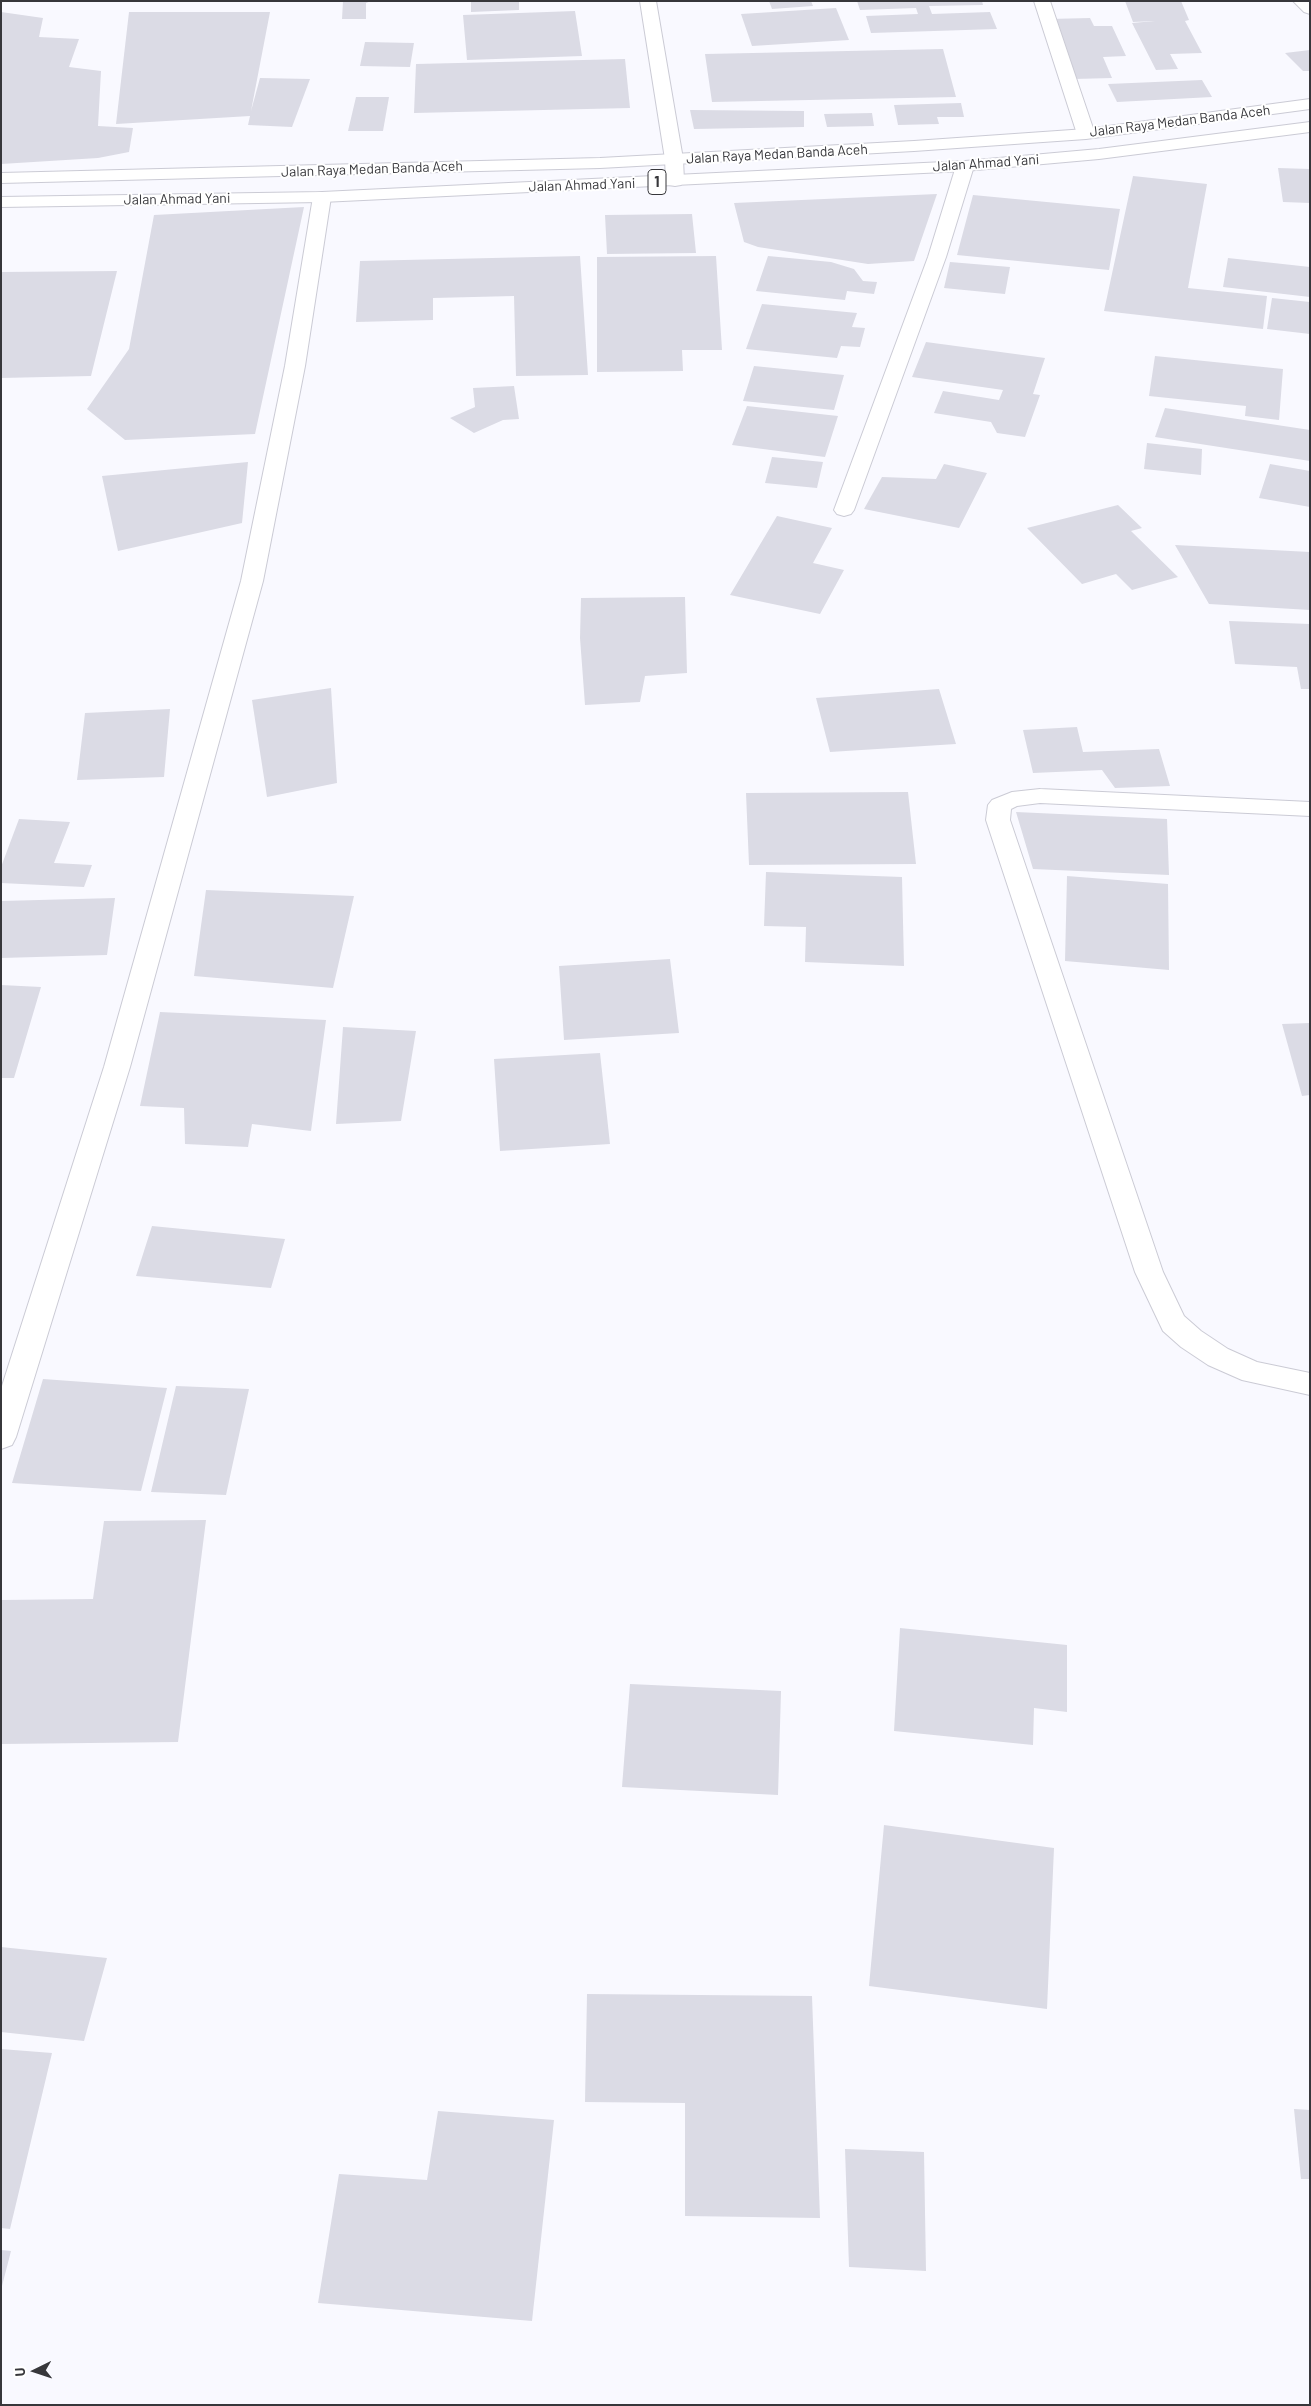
<!DOCTYPE html>
<html>
<head>
<meta charset="utf-8">
<style>
  body { margin:0 }
  #map { position:relative; width:1311px; height:2406px; overflow:hidden; background:#f9f9ff; font-family:Barlow,sans-serif }
  canvas { display:block }
  .frame { position:absolute; inset:0; border:2px solid #37373b; pointer-events:none }
  .north { position:absolute; left:10px; top:2346px; width:50px; height:50px; -webkit-text-stroke:4px #fff; paint-order:stroke; rotate:266deg; font-size:14px; font-weight:700; line-height:20px; text-align:center; color:#37373b }
  .north::after { content:''; display:block; margin:auto; width:18px; height:22px; background:#37373b; clip-path:polygon(50% 0,100% 100%,50% 72%,0 100%) }
</style>
</head>
<body>
<div id="map">
<canvas width="1311" height="2406"></canvas>
<div class="frame"></div>
<div class="north">U</div>
</div>
<script>
const c = document.querySelector('canvas').getContext('2d');
c.lineJoin = 'round';
function paint(path, color) {
  c.fillStyle = color;
  c.fill(path, 'evenodd');
}
function toPath(rows) {
  const path = new Path2D();
  for (const r of rows) {
    path.moveTo(r[0], r[1]);
    for (let i = 2; i < r.length; i += 2) path.lineTo(r[i], r[i + 1]);
  }
  return path;
}
function strokePath(path, color, width, dash) {
  c.strokeStyle = color;
  c.lineWidth = width;
  c.lineCap = dash ? 'butt' : 'round';
  c.setLineDash(dash || []);
  c.stroke(path);
}
function label(font, color, halo, rows, align = 'center') {
  c.font = font + ' Barlow,sans-serif';
  c.lineWidth = 4;
  c.setLineDash([]);
  c.textBaseline = 'middle';
  c.strokeStyle = halo;
  c.fillStyle = color;
  for (const [text, x, y, turn = 0] of rows) {
    c.save();
    c.translate(x, y);
    c.rotate((+turn || 0) * Math.PI / 180);
    c.textAlign = isNaN(turn) ? turn : align;
    if (halo) c.strokeText(text, 0, 0);
    c.fillText(text, 0, 0);
    c.restore();
  }
}
const building = toPath([
  [343,1,371,1,366,3,366,19,342,19],
  [471,1,519,1,519,10,471,12],
  [769,1,811,1,813,6,772,9],
  [857,1,982,1,983,5,929,6,932,14,990,12,997,29,871,33,866,16,918,14,916,8,860,10],
  [1125,1,1181,1,1189,20,1185,21,1202,53,1170,54,1178,69,1156,70,1132,23,1155,21,1133,22],
  [836,8,849,40,752,46,741,14],
  [575,11,582,56,467,60,463,15],
  [1,12,43,18,39,37,79,39,69,67,101,71,98,126,133,128,129,152,98,158,1,164],
  [129,12,270,12,251,111,260,78,310,79,292,127,248,125,250,116,116,124],
  [1090,18,1094,26,1112,26,1126,56,1103,57,1112,78,1074,79,1049,19],
  [365,42,414,43,410,67,360,66],
  [943,49,956,97,712,102,705,54],
  [1310,50,1310,71,1303,71,1285,53],
  [625,59,630,108,414,113,416,64],
  [1202,80,1212,97,1117,102,1108,84],
  [356,97,389,97,383,131,348,131],
  [961,103,964,117,937,117,939,124,898,125,894,105],
  [690,110,804,111,804,127,694,129],
  [872,113,874,126,827,127,824,114],
  [1278,168,1310,169,1310,203,1283,202],
  [1133,176,1207,184,1188,288,1267,296,1263,329,1104,311],
  [937,194,914,261,868,264,758,247,744,242,734,203],
  [973,195,1120,209,1109,270,957,255],
  [304,207,255,434,125,440,87,409,129,349,154,215],
  [692,214,696,253,607,254,605,215],
  [580,256,588,375,516,376,514,296,433,298,433,320,356,322,360,261],
  [716,256,722,350,682,350,683,371,597,372,597,257],
  [768,256,831,262,854,269,863,281,877,282,874,294,847,291,845,300,756,291],
  [1228,258,1310,267,1310,297,1223,287],
  [950,262,1010,267,1005,294,944,288],
  [117,271,91,376,1,378,1,272],
  [1272,298,1310,302,1310,334,1267,329],
  [762,304,857,313,852,327,865,328,860,347,841,346,837,358,746,349],
  [926,342,1045,358,1033,394,1040,395,1025,437,997,433,991,422,934,413,943,391,999,400,1003,390,912,377],
  [1155,356,1283,369,1279,420,1245,416,1246,406,1149,396],
  [754,366,844,375,834,410,743,401],
  [514,386,519,419,503,420,474,433,450,418,475,407,473,388],
  [747,406,838,416,825,457,732,445],
  [1165,408,1310,430,1310,461,1155,437],
  [1147,443,1202,449,1201,475,1144,469],
  [772,457,823,462,817,488,765,483],
  [248,462,242,523,118,551,102,476],
  [944,464,987,473,959,528,864,509,882,477,936,479],
  [1270,464,1310,471,1310,507,1259,498],
  [1118,505,1142,528,1131,531,1178,577,1132,590,1116,574,1082,584,1027,528],
  [777,516,832,528,813,563,844,570,820,614,730,595],
  [1175,545,1310,552,1310,610,1209,604],
  [685,597,687,673,645,676,640,702,585,705,580,638,581,598],
  [1229,621,1310,624,1310,689,1301,689,1297,667,1235,664],
  [331,688,337,783,267,797,252,700],
  [939,689,956,744,830,752,816,698],
  [170,709,164,777,77,780,85,713],
  [1077,727,1083,752,1159,749,1170,786,1115,788,1102,770,1033,773,1023,730],
  [908,792,916,864,749,865,746,793],
  [1016,812,1167,819,1169,875,1033,869],
  [19,819,70,822,54,863,92,865,84,887,1,883,1,867],
  [766,872,902,877,904,966,805,962,806,927,764,926],
  [1067,876,1168,884,1169,970,1065,961],
  [206,890,354,896,333,988,194,976],
  [115,898,107,955,1,958,1,901],
  [670,959,679,1033,564,1040,559,966],
  [1,985,41,987,14,1078,1,1078],
  [160,1012,326,1020,311,1131,252,1124,248,1147,185,1144,184,1108,140,1106],
  [1310,1023,1310,1095,1302,1096,1282,1024],
  [343,1027,416,1031,401,1121,336,1124],
  [600,1053,610,1144,500,1151,494,1059],
  [152,1226,285,1239,271,1288,136,1276],
  [43,1379,167,1388,141,1491,12,1483],
  [176,1386,249,1389,226,1495,151,1492],
  [206,1520,178,1742,1,1744,1,1600,93,1599,104,1521],
  [900,1628,1067,1645,1067,1712,1034,1708,1033,1745,894,1731],
  [630,1684,781,1691,778,1795,622,1787],
  [884,1825,1054,1848,1047,2009,869,1986],
  [1,1947,107,1958,84,2041,1,2032],
  [587,1994,812,1996,820,2218,685,2216,685,2103,585,2102],
  [1,2049,52,2053,10,2229,1,2228],
  [1294,2109,1310,2110,1310,2179,1301,2179],
  [438,2111,554,2120,532,2321,318,2303,339,2174,427,2180],
  [845,2149,924,2152,926,2271,849,2267],
  [1,2250,11,2251,2,2286,1,2286]
]);
const minor = toPath([
  [640,1,656,1,683,159,684,181,681,185,675,186,669,185,666,181,665,159,640,1],
  [1034,1,1050,1,1095,134,1092,138,1080,138,1077,134,1034,1],
  [1293,1,1310,1,1310,14,1304,12,1293,1],
  [965,161,971,162,974,166,946,257,854,510,851,514,844,516,837,514,834,510,928,257,956,166,959,162,965,161],
  [322,192,328,193,331,197,305,366,263,581,130,1067,16,1437,12,1445,1,1449,1,1389,104,1067,241,581,285,366,313,197,316,193,322,192],
  [1040,789,1310,802,1310,816,1040,803,1017,806,1011,809,1010,820,1163,1272,1184,1316,1201,1331,1228,1349,1257,1362,1310,1373,1310,1395,1242,1380,1208,1365,1181,1347,1163,1331,1135,1272,986,820,988,805,992,800,1012,792,1040,789]
]);
const major = toPath([
  [1310,99,1310,109,1086,139,914,151,600,168,1,183,1,173,600,158,914,141,1086,129,1310,99],
  [1310,122,1310,132,1099,159,965,171,322,202,1,207,1,197,322,192,965,161,1099,149,1310,122]
]);
const farStreetnames = [
  ["Jalan Raya Medan Banda Aceh",1180,121,-7],
  ["Jalan Raya Medan Banda Aceh",777,154,-3],
  ["Jalan Ahmad Yani",986,163,-4],
  ["Jalan Raya Medan Banda Aceh",372,169,-2],
  ["Jalan Ahmad Yani",582,185,-2],
  ["Jalan Ahmad Yani",177,199,-1]
];
const shields = [
  [657,182,18]
];
const shieldNames = [
  ["1",657,182]
];
paint(building, '#dbdbe5');
strokePath(minor, '#cbcbd5', 2);
strokePath(major, '#cbcbd5', 2);
paint(minor, '#fff');
paint(major, '#fff');
label('14px', '#37373b', '#fff', farStreetnames);
for (const [x, y, w] of shields) {
  const box = new Path2D();
  box.roundRect(x - w / 2, y - 12.5, w, 25, 4);
  c.fillStyle = '#fff';
  c.fill(box);
  strokePath(box, '#37373b', 1);
}
label('bold 15px', '#37373b', null, shieldNames);
</script>
</body>
</html>
